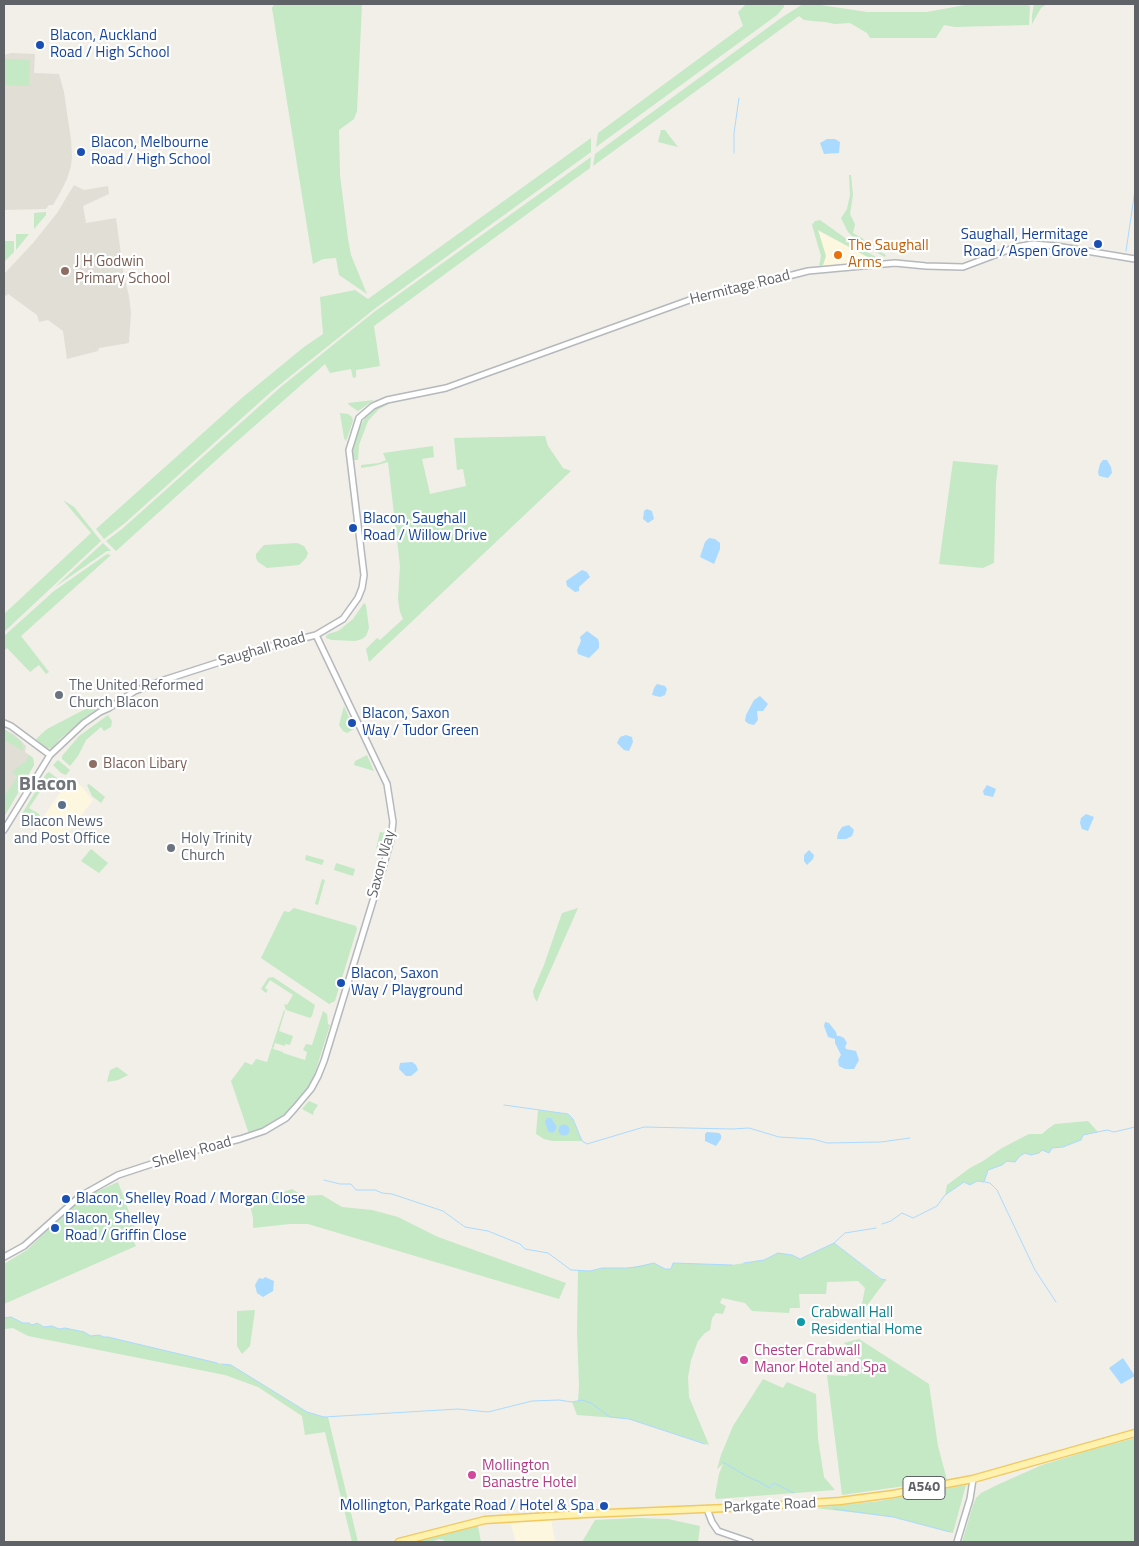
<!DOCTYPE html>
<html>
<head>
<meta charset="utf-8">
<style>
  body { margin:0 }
  #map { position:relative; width:1139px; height:1546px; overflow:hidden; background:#f1efe8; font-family:"Titillium Web",sans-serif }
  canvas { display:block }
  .frame { position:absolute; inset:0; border:5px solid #5f6368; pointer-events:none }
</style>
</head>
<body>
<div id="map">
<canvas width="1139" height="1546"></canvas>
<div class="frame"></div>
</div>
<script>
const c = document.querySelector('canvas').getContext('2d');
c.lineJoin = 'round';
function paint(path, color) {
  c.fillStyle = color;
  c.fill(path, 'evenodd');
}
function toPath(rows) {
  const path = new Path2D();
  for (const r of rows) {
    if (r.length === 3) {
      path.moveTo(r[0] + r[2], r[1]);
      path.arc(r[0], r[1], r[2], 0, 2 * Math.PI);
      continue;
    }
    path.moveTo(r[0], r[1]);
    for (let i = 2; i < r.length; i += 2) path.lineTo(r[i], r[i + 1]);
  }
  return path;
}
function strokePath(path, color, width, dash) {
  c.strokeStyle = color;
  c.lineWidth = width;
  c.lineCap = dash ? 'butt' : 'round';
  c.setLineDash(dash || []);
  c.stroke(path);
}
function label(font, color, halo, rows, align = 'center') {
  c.font = font + ' "Titillium Web",sans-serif';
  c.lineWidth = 4.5;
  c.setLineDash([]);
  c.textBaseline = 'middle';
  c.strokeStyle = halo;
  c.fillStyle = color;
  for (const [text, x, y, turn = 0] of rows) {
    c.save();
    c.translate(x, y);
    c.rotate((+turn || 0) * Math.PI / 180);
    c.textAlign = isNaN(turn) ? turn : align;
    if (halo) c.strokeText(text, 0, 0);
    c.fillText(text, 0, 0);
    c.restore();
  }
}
const commercial = toPath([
  [817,230,873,260,877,261,822,266,823,265,826,256],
  [68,782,77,782,83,788,93,800,62,840,53,843,41,834,39,831,39,827,46,813],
  [551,1519,555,1542,516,1542,510,1521]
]);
const education = toPath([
  [11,53,35,54,34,73,59,74,64,92,71,140,72,157,71,166,67,179,60,193,53,205,49,205,46,209,4,210,4,55],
  [74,185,84,190,108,186,109,194,83,206,86,223,116,218,124,276,129,296,131,313,129,343,99,348,98,351,67,359,63,331,48,320,39,322,37,315,8,294,6,296,4,294,4,274,33,243,57,213],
  [4,729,15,735,26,746,25,752,33,758,34,765,4,817]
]);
const green = toPath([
  [274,4,362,4,357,111,354,119,339,130,340,175,348,239,351,255,367,294,339,275,336,258,323,259,313,264,272,8],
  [737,4,784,4,784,7,777,15,596,147,598,133,743,26,738,12,745,5],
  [803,4,814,4,867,12,927,12,965,5,981,4,1024,4,1030,6,1029,25,955,27,944,25,936,38,870,38,867,33,850,23,835,24,825,22,812,21,804,20,799,16,593,166,595,154,781,18],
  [1034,4,1047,4,1041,8,1032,24,1032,15],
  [4,59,30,60,29,86,4,85],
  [661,130,665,130,678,147,658,142],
  [591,138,591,152,377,307,318,354,272,391,125,523,104,539,96,529,243,397,304,347,323,334,320,297,355,290,368,299],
  [591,157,590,168,374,326,380,366,356,370,356,377,353,378,351,369,330,373,325,364,234,444,116,551,106,541,122,529,282,386,374,312],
  [849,175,851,175,853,195,850,214,855,224,853,233,862,238,871,247,886,255,885,257,872,250,854,238,848,232,841,218,847,209,850,195],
  [46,212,46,215,34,229,34,213],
  [820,220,848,240,879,259,877,261,873,260,818,230,826,256,823,265,819,266,821,256,812,225,815,221],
  [16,234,29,234,16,250],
  [4,241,14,241,14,252,4,262],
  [374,400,358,411,349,405,348,403],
  [389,402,389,404,379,409,368,421,359,445,358,460,353,460,353,444,356,434,366,416,375,408],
  [340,413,348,414,352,417,353,421,346,441,344,438],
  [545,436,548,446,563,468,571,471,369,662,366,649,377,638,380,640,403,619,400,612,398,599,400,566,388,462,374,466,361,468,361,465,379,463,386,460,383,453,433,446,434,457,422,459,430,494,466,486,463,469,457,470,454,438],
  [953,461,998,465,996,483,994,563,983,568,939,564],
  [63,500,74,507,101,541,4,632,4,614,91,533],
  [103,543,111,551,107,551,55,587],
  [297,543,304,546,308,553,306,558,299,565,267,568,258,562,256,558,256,554,264,545],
  [107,554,111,555,21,636,49,672,46,674,39,665,30,672,7,648,4,651,4,636,54,591],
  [364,603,366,605,369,628,366,636,362,639,355,641,332,640,326,638,326,636,328,634,338,631,353,619],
  [99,702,102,705,100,707,85,718,60,739,52,748,47,749,43,748,35,742,37,738,47,729],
  [344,706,354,729,347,733,343,731,339,725],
  [108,715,112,721,111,727,104,731,101,727,86,740,78,756,70,766,62,759,62,756,79,736],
  [4,729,21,741,24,751,4,740],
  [29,755,33,758,34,765,4,817,4,797,17,777,12,772,26,761],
  [367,755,374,771,354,765,355,761],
  [58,760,70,770,66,775,61,773,53,765],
  [49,772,61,781,59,784,49,778,29,808,39,814,40,816,33,824,29,825,20,817,46,774],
  [89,784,105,797,101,803,92,796,87,785],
  [380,832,386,833,383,848,376,849],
  [91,849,108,863,99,873,81,861],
  [306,855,324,860,322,865,305,860],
  [336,863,355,869,353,876,334,870],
  [322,879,325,880,318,905,315,904],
  [294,908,356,926,357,929,335,1001,329,1004,261,958,284,911,289,912],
  [578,908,539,996,537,1002,534,997,533,991,544,965,562,913],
  [273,977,315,1005,312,1016,310,1018,286,1010,284,1004,287,1005,293,995,270,980,265,988,268,990,266,993,261,989,268,978],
  [284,1010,285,1011,279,1031,293,1036,290,1045,285,1044,285,1046,275,1043,273,1049,283,1052,283,1053,305,1060,307,1052,303,1050,306,1044,312,1045,323,1011,327,1014,328,1024,330,1025,315,1073,309,1087,298,1101,283,1116,275,1122,262,1129,249,1134,231,1081,245,1062,252,1065,256,1059,267,1062],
  [117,1067,128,1075,118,1080,107,1082,110,1070],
  [309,1101,318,1105,314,1111,313,1115,302,1109],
  [538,1110,568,1114,573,1119,582,1141,553,1141,544,1139,536,1134],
  [1088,1121,1098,1132,1083,1135,1081,1140,1063,1147,1052,1148,1049,1153,1042,1150,1039,1153,1031,1155,1025,1153,1020,1156,1015,1162,1007,1161,1002,1165,988,1170,984,1182,977,1181,970,1185,964,1182,945,1195,947,1185,970,1168,983,1161,1002,1148,1029,1134,1042,1134,1049,1128,1055,1124],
  [118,1182,139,1239,134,1242,136,1246,4,1304,4,1264,27,1250,80,1199],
  [292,1189,303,1196,322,1195,342,1207,372,1210,398,1217,438,1237,566,1283,559,1299,308,1224,290,1224,253,1228,253,1218,250,1205],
  [834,1243,880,1279,886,1280,860,1315,865,1288,858,1281,827,1282,826,1294,799,1294,800,1308,790,1308,789,1313,752,1311,745,1303,722,1298,720,1303,726,1306,723,1314,716,1313,712,1318,710,1330,705,1333,698,1341,691,1360,688,1377,689,1397,709,1445,629,1419,577,1415,572,1402,578,1401,579,1386,577,1331,578,1270,590,1271,602,1268,627,1268,654,1263,665,1269,671,1269,673,1263,732,1265,764,1260,778,1253,792,1255,800,1259],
  [255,1310,250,1346,242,1354,237,1346,237,1311],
  [11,1317,23,1323,29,1323,32,1325,37,1323,44,1327,52,1326,59,1329,65,1328,84,1332,91,1336,99,1335,104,1337,108,1337,222,1364,231,1365,307,1412,324,1417,328,1417,358,1542,352,1542,325,1432,305,1435,302,1416,258,1387,225,1375,28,1336,13,1328,4,1329,4,1318],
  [859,1339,929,1384,938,1446,947,1480,842,1495,827,1375,847,1376,859,1359,844,1343],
  [763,1379,783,1388,787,1382,816,1394,818,1439,824,1477,835,1490,716,1499,715,1495,719,1474,723,1464,717,1469,721,1455,733,1426],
  [1135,1438,1135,1542,962,1542,973,1505,976,1498,981,1493,997,1485,1042,1465,1094,1449],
  [966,1485,953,1533,893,1517,815,1508,880,1501],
  [637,1518,668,1519,700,1526,698,1542,582,1542,595,1520],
  [478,1526,481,1542,444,1542,444,1540,439,1539,431,1542,415,1542]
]);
const water = toPath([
  [827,139,835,139,840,142,839,153,824,154,820,143],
  [1103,460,1107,460,1111,467,1112,473,1108,478,1099,476,1098,472,1100,464],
  [647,509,652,511,654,519,648,523,643,519,644,511],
  [709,538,715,539,720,543,720,549,714,564,700,557,705,542],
  [582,570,587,572,590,577,579,587,579,591,575,592,567,586,566,581],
  [587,631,598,639,599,643,599,648,589,658,578,654,577,650,581,641,580,637],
  [657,684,665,686,667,689,665,695,660,697,652,695,654,688],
  [760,696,768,704,763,711,757,711,758,720,754,725,749,724,745,721,746,715,754,700],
  [626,735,632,737,633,742,629,751,624,750,617,743,620,737],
  [987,785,996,789,993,797,984,795,983,791],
  [1086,814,1094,817,1088,831,1082,829,1080,823,1081,818],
  [849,825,854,830,852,836,846,839,837,839,838,833,842,827],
  [809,850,814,855,813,859,807,865,804,861,804,855],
  [825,1022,829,1023,836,1032,837,1036,840,1036,844,1038,847,1043,845,1047,846,1049,856,1051,859,1060,854,1069,845,1069,839,1066,838,1060,841,1055,835,1043,835,1039,828,1037,824,1026],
  [412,1062,416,1065,418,1070,411,1076,406,1076,399,1069,400,1063],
  [547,1118,551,1118,557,1127,555,1131,552,1133,548,1131,545,1122],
  [564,1130,5.5],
  [707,1132,719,1133,721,1135,721,1139,716,1146,705,1141,705,1134],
  [265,1277,274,1281,273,1291,263,1297,257,1293,255,1285,259,1278,263,1279],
  [1123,1358,1135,1376,1121,1384,1109,1368]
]);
const stream = toPath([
  [734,153,734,133,739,98],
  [1126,251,1135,190],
  [504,1105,568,1114,573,1119,582,1141,587,1144,644,1127,732,1129,749,1128,779,1137,813,1139,827,1143,881,1142,910,1138],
  [324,1180,340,1184,351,1184,356,1190,375,1190,382,1193,392,1194,443,1211,465,1227,488,1231,520,1244,525,1249,548,1253,571,1270,590,1271,602,1268,627,1268,637,1267,654,1263,665,1269,671,1269,673,1263,732,1265],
  [985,1182,990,1183,997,1190,1035,1270,1056,1302],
  [882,1224,891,1221,902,1213,913,1218,937,1206,945,1195,964,1182,970,1185,977,1181,984,1182,988,1170,1002,1165,1007,1161,1015,1162,1020,1156,1025,1153,1031,1155,1039,1153,1042,1150,1049,1153,1052,1148,1063,1147,1081,1140,1083,1135,1107,1130,1114,1132,1135,1127],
  [834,1243,845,1233,876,1228],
  [744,1263,764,1260,778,1253,792,1255,800,1259,834,1243,881,1279,886,1280],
  [4,1318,11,1317,23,1323,29,1323,32,1325,37,1323,44,1327,52,1326,59,1329,65,1328,84,1332,91,1336,99,1335,104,1337,108,1337,217,1363],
  [222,1364,231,1365,307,1412,324,1417,458,1409,488,1412,532,1401,559,1400,572,1402,582,1400,591,1403,610,1417,629,1419,705,1444],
  [723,1462,748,1477,758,1481,769,1488,774,1483,794,1493],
  [834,1509,893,1517,950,1532]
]);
const minor = toPath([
  [4,723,11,726,50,755],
  [4,830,50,755,84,723,100,712,109,708,135,691,164,680,260,649,316,635,343,619,358,598,362,588,364,575,349,450,359,418,373,406,387,400,446,388,695,298,722,293,808,271,895,263,926,266,963,267,1016,247,1033,244,1056,246,1135,259],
  [4,1257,24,1246,79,1197,118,1175,185,1153,240,1139,264,1131,286,1118,295,1108,311,1089,318,1076,324,1061,383,868,391,839,393,822,387,784,316,635],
  [707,1509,712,1522,718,1531,750,1542],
  [957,1542,970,1499,973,1479]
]);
const major = toPath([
  [399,1542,485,1520,584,1514,751,1507,840,1501,893,1494,973,1479,1135,1433]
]);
const markers = [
  [40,45,5,"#1a4fb4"],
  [81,152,5,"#1a4fb4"],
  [1098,244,5,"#1a4fb4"],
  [838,255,5,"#e8710a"],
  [65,271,5,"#8d6e63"],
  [353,528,5,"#1a4fb4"],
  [59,695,5,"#6b7280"],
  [352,723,5,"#1a4fb4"],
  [93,764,5,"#8d6e63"],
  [62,805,5,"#5c6f8a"],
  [171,848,5,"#6b7280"],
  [341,983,5,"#1a4fb4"],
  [66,1199,5,"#1a4fb4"],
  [55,1228,5,"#1a4fb4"],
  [801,1322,5,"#0f9aa8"],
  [744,1360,5,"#d1479c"],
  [472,1475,5,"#d1479c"],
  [604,1506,5,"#1a4fb4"]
];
const shields = [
  [924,1488,42]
];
const shieldNames = [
  ["A540",924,1488]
];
const transitNames = [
  ["Blacon, Auckland",50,36],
  ["Road / High School",50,53],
  ["Blacon, Melbourne",91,143],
  ["Road / High School",91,160],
  ["Saughall, Hermitage",1088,235,"right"],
  ["Road / Aspen Grove",1088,252,"right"],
  ["Blacon, Saughall",363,519],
  ["Road / Willow Drive",363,536],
  ["Blacon, Saxon",362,714],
  ["Way / Tudor Green",362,731],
  ["Blacon, Saxon",351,974],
  ["Way / Playground",351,991],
  ["Blacon, Shelley Road / Morgan Close",76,1199],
  ["Blacon, Shelley",65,1219],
  ["Road / Griffin Close",65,1236],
  ["Mollington, Parkgate Road / Hotel & Spa",594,1506,"right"]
];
const foodNames = [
  ["The Saughall",848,246],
  ["Arms",848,263]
];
const educationNames = [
  ["J H Godwin",75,262],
  ["Primary School",75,279],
  ["Blacon Libary",103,764]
];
const streetNames = [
  ["Hermitage Road",740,288,-14],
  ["Saughall Road",262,650,-16],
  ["Saxon Way",382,864,-75],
  ["Shelley Road",192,1153,-16],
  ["Parkgate Road",770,1506,-3]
];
const worshipNames = [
  ["The United Reformed",69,686],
  ["Church Blacon",69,703],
  ["Holy Trinity",181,839],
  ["Church",181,856]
];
const serviceNames = [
  ["Blacon News",62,822],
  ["and Post Office",62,839]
];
const cultureNames = [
  ["Crabwall Hall",811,1313],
  ["Residential Home",811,1330]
];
const hotelNames = [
  ["Chester Crabwall",754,1351],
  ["Manor Hotel and Spa",754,1368],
  ["Mollington",482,1466],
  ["Banastre Hotel",482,1483]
];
const districtNames = [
  ["Blacon",48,785]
];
paint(commercial, '#fef7e0');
paint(education, '#e1ded6');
paint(green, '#c5e8c5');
paint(water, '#aadaff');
strokePath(stream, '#aadaff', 1);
strokePath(minor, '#b5b8bc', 8);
strokePath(major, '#f2c960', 9);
strokePath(minor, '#fff', 5);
strokePath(major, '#fff2af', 6);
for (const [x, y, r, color] of markers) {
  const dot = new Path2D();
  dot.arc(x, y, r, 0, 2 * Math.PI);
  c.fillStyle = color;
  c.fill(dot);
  strokePath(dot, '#fff', 2);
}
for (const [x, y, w] of shields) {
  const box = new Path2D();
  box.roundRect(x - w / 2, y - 11.5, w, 23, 4);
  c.fillStyle = '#fff';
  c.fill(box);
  strokePath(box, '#5f6368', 1);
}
label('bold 14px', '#5f6368', null, shieldNames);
label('15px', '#164399', '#fff', transitNames, 'left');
label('15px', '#c56008', '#fff', foodNames, 'left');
label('15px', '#785e54', '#fff', educationNames, 'left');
label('15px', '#5f6368', '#fff', streetNames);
label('15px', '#5b616d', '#fff', worshipNames, 'left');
label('15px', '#4e5e75', '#fff', serviceNames);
label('15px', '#0d838f', '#fff', cultureNames, 'left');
label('15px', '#b23c85', '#fff', hotelNames, 'left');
label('bold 20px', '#70757a', '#fff', districtNames);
</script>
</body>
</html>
